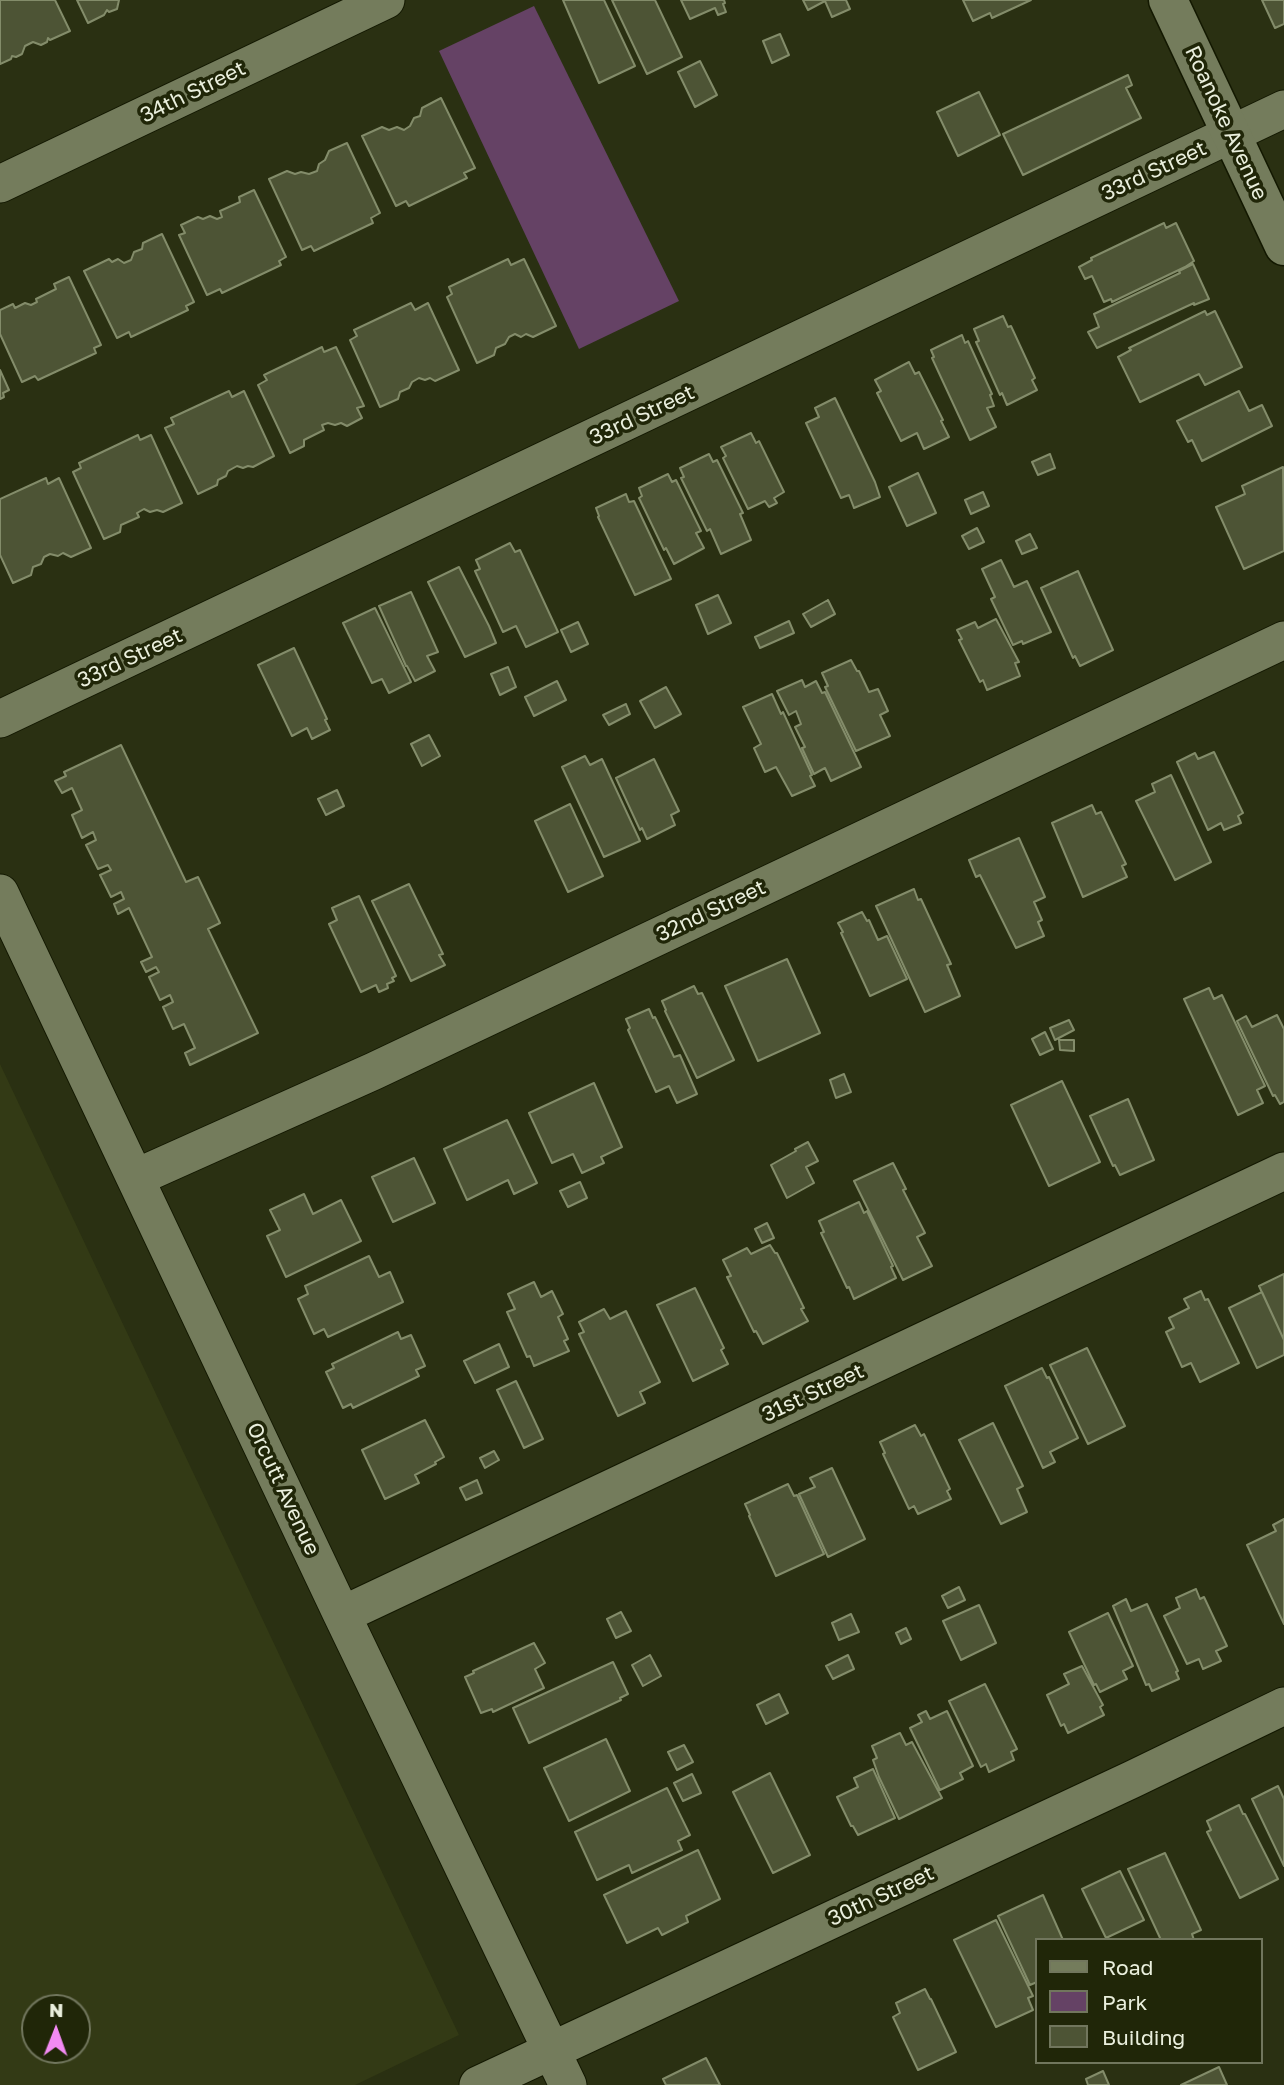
<!DOCTYPE html>
<html>
<head>
<meta charset="utf-8">
<style>
  body { margin:0 }
  #map { position:relative; width:1284px; height:2085px; overflow:hidden; background:#2a3012; font-family:"Golos Text",sans-serif }
  canvas { display:block }
  .legend { position:absolute; left:1035px; top:1938px; width:228px; height:126px; box-sizing:border-box; background:#202608; border:2px solid #71765d; margin:0; padding:9px 12px; list-style:none; font-size:21px; color:#eaefdd }
  .legend li { display:flex; align-items:center; gap:14px; height:35px }
  .legend b { width:35px; border:2px solid #71765d }
  .north { position:absolute; left:21px; top:1994px; width:70px; height:70px; box-sizing:border-box; background:#202608; border:2px solid #71765d; border-radius:50%; rotate:1deg; font-size:19px; font-weight:700; line-height:28px; text-align:center; color:#eaefdd }
  .north::after { content:''; display:block; margin:auto; width:24px; height:32px; background:#f28af3; clip-path:polygon(50% 0,100% 100%,50% 72%,0 100%) }
</style>
</head>
<body>
<div id="map">
<canvas width="1284" height="2085"></canvas>
<ul class="legend">
<li><b style="height:9px;background:#747c5c"></b>Road</li>
<li><b style="height:19px;background:#654265"></b>Park</li>
<li><b style="height:19px;background:#4d5435"></b>Building</li>
</ul>
<div class="north">N</div>
</div>
<script>
const c = document.querySelector('canvas').getContext('2d');
c.lineJoin = 'round';
function paint(path, color) {
  c.fillStyle = color;
  c.fill(path, 'evenodd');
}
function toPath(rows) {
  const path = new Path2D();
  for (const r of rows) {
    path.moveTo(r[0], r[1]);
    for (let i = 2; i < r.length; i += 2) path.lineTo(r[i], r[i + 1]);
  }
  return path;
}
function strokePath(path, color, width, dash) {
  c.strokeStyle = color;
  c.lineWidth = width;
  c.lineCap = dash ? 'butt' : 'round';
  c.setLineDash(dash || []);
  c.stroke(path);
}
function label(font, color, halo, rows, align = 'center') {
  c.font = font + ' "Golos Text",sans-serif';
  c.lineWidth = 7;
  c.setLineDash([]);
  c.textBaseline = 'middle';
  c.strokeStyle = halo;
  c.fillStyle = color;
  for (const [text, x, y, turn = 0] of rows) {
    c.save();
    c.translate(x, y);
    c.rotate((+turn || 0) * Math.PI / 180);
    c.textAlign = isNaN(turn) ? turn : align;
    if (halo) c.strokeText(text, 0, 0);
    c.fillText(text, 0, 0);
    c.restore();
  }
}
const built = toPath([
  [0,1064,459,2035,355,2085,0,2085],
  [35,2008,77,2008,77,2050,35,2050]
]);
const green = toPath([
  [534,6,679,301,579,349,439,51]
]);
const building = toPath([
  [0,0,55,0,70,31,50,40,48,38,47,42,41,45,33,42,25,46,22,54,16,57,12,56,11,59,0,64,0,0],
  [77,0,119,0,117,9,109,12,107,10,104,15,88,23,77,0],
  [563,0,604,0,635,66,599,83,563,0],
  [612,0,655,0,682,57,647,74,612,0],
  [681,0,724,0,725,3,723,4,726,12,718,15,715,8,690,19,681,0],
  [803,0,846,0,850,9,832,17,825,1,808,10,803,0],
  [963,0,1031,0,992,18,990,13,973,21,963,0],
  [1262,0,1284,0,1284,24,1275,28,1262,0],
  [780,34,789,55,772,63,763,41,780,34],
  [700,61,717,95,695,107,678,72,700,61],
  [1128,75,1132,85,1126,88,1141,118,1023,175,1003,134,1128,75],
  [979,92,1000,135,958,156,937,112,979,92],
  [441,98,475,168,464,173,467,178,409,206,406,201,396,206,362,136,382,127,389,130,397,127,404,130,410,126,414,118,420,116,422,108,441,98],
  [347,143,380,213,371,218,373,223,314,251,311,246,302,250,269,179,287,171,295,174,301,172,309,174,317,171,319,164,325,160,329,151,347,143],
  [254,190,286,257,279,261,281,265,222,293,220,289,207,295,179,235,185,233,181,225,198,217,203,219,210,216,217,219,222,217,220,211,240,202,239,197,254,190],
  [1164,223,1166,228,1176,223,1194,261,1185,267,1112,302,1111,299,1104,302,1092,276,1085,279,1079,267,1092,260,1091,258,1164,223],
  [162,234,194,302,186,306,188,310,131,337,129,332,117,338,84,271,109,259,112,262,118,259,124,263,131,260,134,252,142,249,143,243,162,234],
  [508,259,511,265,524,259,556,326,533,337,526,334,521,337,515,334,509,337,505,344,496,348,494,355,477,363,447,297,452,294,449,287,508,259],
  [1193,264,1209,299,1194,305,1194,303,1097,348,1088,332,1099,327,1094,314,1180,273,1179,271,1193,264],
  [69,277,101,345,94,348,96,353,38,380,35,376,22,382,0,334,0,310,13,304,15,308,25,303,31,305,37,302,36,299,56,289,54,284,69,277],
  [411,303,415,310,428,303,459,370,435,381,430,378,425,380,419,378,412,382,409,388,400,392,398,399,380,407,350,340,357,336,354,330,411,303],
  [1205,311,1207,315,1215,311,1242,367,1205,385,1199,374,1140,402,1118,357,1131,350,1129,348,1205,311],
  [1003,316,1008,327,1011,326,1035,378,1032,380,1037,390,1007,405,1002,393,1000,395,976,342,979,341,974,329,1003,316],
  [962,335,965,343,968,341,992,394,990,395,994,406,987,408,996,427,970,440,932,358,934,357,931,350,962,335],
  [322,347,324,352,336,347,364,406,357,408,362,418,347,426,341,423,335,425,328,423,322,425,324,430,304,440,304,446,290,453,258,385,267,380,264,375,322,347],
  [909,362,915,374,919,372,943,420,941,421,949,437,924,449,917,433,901,441,877,393,881,391,875,380,909,362],
  [0,370,9,390,3,393,4,397,0,399,0,370],
  [229,391,232,397,244,391,274,456,253,467,248,466,243,468,237,466,228,471,226,476,218,480,217,485,198,494,165,428,174,424,171,418,229,391],
  [1239,391,1249,411,1262,405,1272,426,1202,461,1192,440,1188,442,1177,421,1239,391],
  [835,398,875,482,880,497,854,508,849,495,841,498,806,423,819,417,815,408,835,398],
  [751,433,756,443,759,441,784,492,774,498,777,503,769,507,765,501,748,509,723,458,726,456,721,447,751,433],
  [138,435,140,440,151,435,182,503,163,512,157,510,150,512,144,509,137,513,139,517,121,525,120,532,104,539,73,472,81,468,79,463,138,435],
  [709,454,713,462,717,460,743,513,740,514,751,540,721,554,710,529,707,531,681,478,684,477,680,468,709,454],
  [1050,454,1055,468,1038,475,1032,462,1050,454],
  [1283,467,1284,551,1244,569,1216,507,1245,494,1242,486,1283,467],
  [918,473,936,513,907,526,889,487,918,473],
  [668,474,672,482,676,480,701,531,696,533,704,548,674,564,666,548,664,550,639,498,642,496,639,488,668,474],
  [46,478,48,484,59,478,91,548,71,557,63,553,58,556,50,554,44,557,41,564,33,567,31,575,13,583,0,555,0,499,46,478],
  [983,492,989,506,971,514,965,500,983,492],
  [626,494,629,502,634,501,671,579,635,595,598,517,599,516,596,508,626,494],
  [977,528,984,542,969,549,962,536,977,528],
  [1030,534,1037,548,1022,554,1016,541,1030,534],
  [510,543,515,552,520,550,558,632,526,647,516,626,503,632,475,571,480,569,476,560,510,543],
  [1001,560,1014,587,1027,581,1051,632,1023,644,1022,641,1013,645,991,599,995,597,982,569,1001,560],
  [459,567,489,626,496,643,465,657,428,582,459,567],
  [1078,571,1113,650,1080,666,1075,656,1073,658,1041,588,1078,571],
  [411,592,438,652,427,656,435,671,415,681,407,666,406,666,379,606,411,592],
  [718,595,731,623,708,634,696,605,718,595],
  [828,600,835,614,811,627,803,614,828,600],
  [375,608,411,682,389,693,382,679,372,683,343,623,375,608],
  [996,619,1019,662,1015,663,1020,676,987,690,983,680,980,682,959,640,962,639,957,630,975,622,978,628,996,619],
  [789,621,794,633,760,648,755,637,789,621],
  [578,622,588,644,571,652,561,630,578,622],
  [294,648,327,719,325,720,330,730,312,739,307,728,292,736,258,665,294,648],
  [851,660,857,671,859,671,869,692,878,689,888,711,880,715,890,736,856,751,825,687,828,686,822,673,851,660],
  [508,667,516,687,500,695,491,674,508,667],
  [802,680,805,687,816,681,822,693,825,692,861,767,831,781,825,768,814,774,802,748,805,747,795,727,801,724,796,711,789,715,777,691,802,680],
  [557,681,566,700,534,716,525,697,557,681],
  [666,687,681,714,655,728,640,701,666,687],
  [772,694,781,714,783,712,812,775,810,776,815,786,792,796,776,767,765,772,754,748,761,744,743,707,772,694],
  [626,704,630,714,609,725,603,715,626,704],
  [429,735,440,756,422,766,411,744,429,735],
  [121,745,186,882,198,877,220,923,208,929,258,1033,190,1065,185,1053,195,1048,184,1024,173,1029,163,1007,173,1002,170,995,160,1000,149,977,159,972,156,967,146,972,141,962,152,957,129,908,118,914,114,904,124,899,121,892,111,897,100,875,111,870,108,865,98,869,86,845,96,840,93,832,82,838,72,815,82,810,72,788,62,793,55,781,66,776,64,772,121,745],
  [1214,752,1243,813,1238,816,1241,823,1224,830,1221,823,1208,830,1177,762,1195,753,1198,759,1214,752],
  [585,756,590,765,602,759,640,841,604,857,562,767,585,756],
  [654,759,679,811,671,815,675,825,647,839,642,828,640,830,616,778,654,759],
  [1171,775,1211,862,1175,880,1136,801,1155,792,1152,784,1171,775],
  [337,790,344,806,326,815,318,799,337,790],
  [570,804,603,876,568,892,535,821,570,804],
  [1092,805,1096,814,1101,812,1126,864,1122,866,1127,877,1083,897,1052,823,1092,805],
  [1019,838,1045,897,1034,902,1042,920,1038,922,1044,936,1016,948,980,875,976,877,969,860,1019,838],
  [409,884,443,954,439,955,445,965,411,981,372,901,409,884],
  [914,889,918,900,921,899,951,964,947,965,960,996,925,1012,876,906,914,889],
  [359,896,396,976,392,978,394,981,387,984,388,988,379,992,376,985,361,992,329,924,337,920,332,908,359,896],
  [862,912,867,921,869,920,878,940,887,936,907,979,870,996,841,933,843,932,838,923,862,912],
  [787,959,820,1033,758,1061,725,986,787,959],
  [694,986,698,994,702,993,734,1060,697,1078,665,1011,666,1010,662,1001,694,986],
  [1209,988,1214,999,1222,995,1265,1086,1257,1090,1263,1103,1238,1115,1184,999,1209,988],
  [649,1009,653,1018,655,1017,674,1057,680,1055,697,1094,677,1103,669,1086,656,1092,628,1030,630,1028,626,1019,649,1009],
  [1277,1015,1284,1029,1284,1102,1280,1104,1275,1095,1273,1096,1237,1021,1246,1016,1252,1027,1277,1015],
  [1069,1020,1074,1030,1055,1040,1050,1028,1069,1020],
  [1045,1032,1053,1049,1040,1055,1032,1039,1045,1032],
  [1059,1040,1074,1040,1074,1051,1060,1050,1059,1040],
  [844,1074,851,1092,836,1098,830,1080,844,1074],
  [1062,1081,1100,1162,1049,1186,1011,1105,1062,1081],
  [594,1083,622,1147,601,1157,604,1163,582,1173,573,1154,552,1163,529,1113,594,1083],
  [1128,1099,1154,1160,1120,1175,1115,1165,1113,1166,1090,1116,1128,1099],
  [507,1120,537,1183,514,1194,508,1180,467,1200,444,1149,507,1120],
  [808,1142,818,1161,806,1167,814,1183,787,1198,771,1165,796,1151,795,1149,808,1142],
  [414,1158,435,1203,393,1222,372,1177,414,1158],
  [893,1163,906,1189,903,1190,925,1233,917,1237,932,1266,903,1280,854,1181,893,1163],
  [580,1182,587,1198,568,1207,560,1191,580,1182],
  [304,1194,313,1214,341,1200,361,1241,286,1277,267,1236,280,1230,270,1210,304,1194],
  [859,1202,864,1213,867,1211,893,1266,891,1267,896,1278,854,1299,849,1287,847,1288,821,1233,824,1232,819,1221,859,1202],
  [767,1223,774,1238,762,1243,755,1229,767,1223],
  [770,1245,775,1253,777,1253,804,1308,801,1309,808,1321,763,1344,756,1331,754,1332,727,1277,731,1276,723,1260,747,1248,751,1254,770,1245],
  [369,1256,379,1277,390,1272,403,1302,328,1337,324,1329,314,1334,298,1299,308,1294,305,1286,369,1256],
  [1284,1274,1284,1340,1259,1286,1284,1274],
  [534,1282,541,1297,552,1291,563,1314,558,1317,568,1339,564,1341,569,1351,534,1366,530,1356,527,1357,507,1312,515,1309,508,1294,534,1282],
  [695,1288,724,1348,721,1350,728,1364,693,1381,657,1305,695,1288],
  [1201,1291,1205,1300,1208,1299,1239,1363,1200,1382,1191,1363,1182,1367,1166,1332,1174,1328,1169,1318,1189,1308,1184,1299,1201,1291],
  [1262,1292,1284,1340,1284,1355,1257,1368,1229,1308,1262,1292],
  [604,1309,610,1319,626,1311,660,1382,640,1392,645,1403,618,1416,579,1334,584,1332,579,1322,604,1309],
  [398,1332,401,1339,411,1335,425,1366,416,1370,419,1376,353,1408,351,1404,343,1408,326,1372,334,1368,332,1364,398,1332],
  [499,1344,509,1367,475,1383,464,1361,499,1344],
  [1087,1348,1125,1426,1088,1444,1050,1365,1087,1348],
  [1042,1368,1047,1378,1049,1377,1078,1438,1050,1452,1055,1462,1043,1468,1005,1386,1042,1368],
  [516,1381,543,1439,524,1448,497,1390,516,1381],
  [425,1420,444,1457,435,1462,436,1464,415,1475,419,1483,385,1499,362,1450,425,1420],
  [993,1423,1023,1486,1017,1489,1027,1512,1001,1524,959,1440,993,1423],
  [915,1425,921,1436,924,1434,950,1489,947,1491,951,1499,918,1514,914,1506,909,1509,883,1454,885,1453,880,1442,915,1425],
  [494,1451,499,1460,485,1468,480,1458,494,1451],
  [832,1468,865,1539,828,1557,799,1494,815,1487,810,1478,832,1468],
  [477,1480,482,1493,466,1500,460,1488,477,1480],
  [788,1484,794,1496,797,1495,824,1554,776,1576,749,1516,750,1515,745,1504,788,1484],
  [1284,1519,1284,1624,1247,1545,1276,1531,1273,1525,1284,1519],
  [959,1587,965,1600,948,1608,942,1596,959,1587],
  [1196,1589,1200,1599,1204,1597,1227,1646,1216,1651,1221,1661,1203,1669,1199,1659,1187,1664,1164,1616,1180,1608,1176,1598,1196,1589],
  [1126,1599,1131,1611,1147,1604,1178,1671,1176,1672,1179,1679,1152,1691,1149,1684,1146,1685,1113,1606,1126,1599],
  [979,1605,996,1643,961,1660,943,1621,979,1605],
  [621,1612,631,1631,616,1638,607,1619,621,1612],
  [1108,1613,1133,1666,1123,1671,1127,1679,1100,1692,1096,1684,1094,1685,1069,1632,1108,1613],
  [851,1614,859,1632,839,1640,832,1623,851,1614],
  [906,1628,911,1639,901,1644,896,1633,906,1628],
  [534,1643,545,1663,535,1669,544,1688,493,1712,492,1709,481,1713,465,1677,474,1673,473,1671,534,1643],
  [650,1655,661,1676,643,1686,632,1665,650,1655],
  [848,1655,854,1669,833,1679,826,1666,848,1655],
  [613,1662,628,1694,620,1698,621,1700,529,1743,513,1708,613,1662],
  [1082,1666,1103,1705,1100,1707,1104,1715,1068,1733,1064,1724,1061,1726,1047,1695,1069,1684,1064,1674,1082,1666],
  [985,1684,1017,1749,1011,1752,1014,1760,989,1772,986,1764,981,1767,949,1701,985,1684],
  [779,1694,788,1713,766,1724,757,1705,779,1694],
  [926,1711,930,1719,947,1711,973,1766,960,1773,963,1779,940,1790,910,1728,922,1722,918,1715,926,1711],
  [900,1733,906,1745,912,1742,942,1798,899,1819,879,1777,873,1760,877,1758,872,1746,900,1733],
  [606,1739,630,1791,569,1821,544,1768,606,1739],
  [684,1745,693,1762,677,1770,668,1752,684,1745],
  [873,1769,895,1818,858,1835,853,1826,851,1826,837,1797,858,1787,854,1778,873,1769],
  [770,1773,810,1855,773,1873,733,1792,770,1773],
  [692,1774,701,1793,683,1801,674,1783,692,1774],
  [1278,1786,1284,1799,1284,1866,1252,1799,1278,1786],
  [667,1788,690,1835,678,1841,682,1850,632,1873,629,1865,597,1880,575,1832,667,1788],
  [1239,1805,1243,1814,1245,1814,1278,1879,1240,1898,1207,1832,1211,1830,1207,1821,1239,1805],
  [698,1850,720,1899,686,1916,688,1922,662,1935,658,1928,627,1943,604,1895,698,1850],
  [1165,1853,1201,1930,1192,1934,1194,1940,1161,1940,1128,1869,1165,1853],
  [1120,1871,1144,1920,1106,1938,1082,1889,1120,1871],
  [1043,1895,1063,1940,1037,1940,1037,1982,1030,1985,998,1916,1043,1895],
  [996,1920,1033,1996,1028,1998,1033,2010,996,2027,954,1940,996,1920],
  [925,1989,930,1999,931,1999,956,2052,918,2070,893,2017,900,2013,896,2003,925,1989],
  [706,2058,720,2085,666,2085,663,2079,706,2058],
  [1219,2067,1227,2085,1181,2085,1219,2067],
  [1103,2071,1109,2085,1088,2085,1086,2079,1103,2071]
]);
const street = toPath([
  [0,184,386,0],
  [0,719,1284,109],
  [0,893,342,1615,568,2085],
  [135,1178,374,1071,1284,640],
  [342,1615,1284,1171],
  [478,2085,1133,1779,1284,1706]
]);
const secondary = toPath([
  [1168,0,1284,246]
]);
const streetNames = [
  ["34th Street",193,92,-26],
  ["Roanoke Avenue",1226,123,65],
  ["33rd Street",1154,171,-25],
  ["33rd Street",642,415,-25],
  ["33rd Street",130,658,-25],
  ["32nd Street",711,911,-25],
  ["31st Street",813,1393,-25],
  ["Orcutt Avenue",283,1489,65],
  ["30th Street",881,1896,-25]
];
paint(built, '#333a15');
paint(green, '#654265');
paint(building, '#4d5435');
strokePath(building, '#838c6a', 2);
strokePath(street, '#131800', 39);
strokePath(secondary, '#131800', 41);
strokePath(street, '#747c5c', 37);
strokePath(secondary, '#747c5c', 38);
label('21px', '#eaefdd', '#202608', streetNames);
</script>
</body>
</html>
